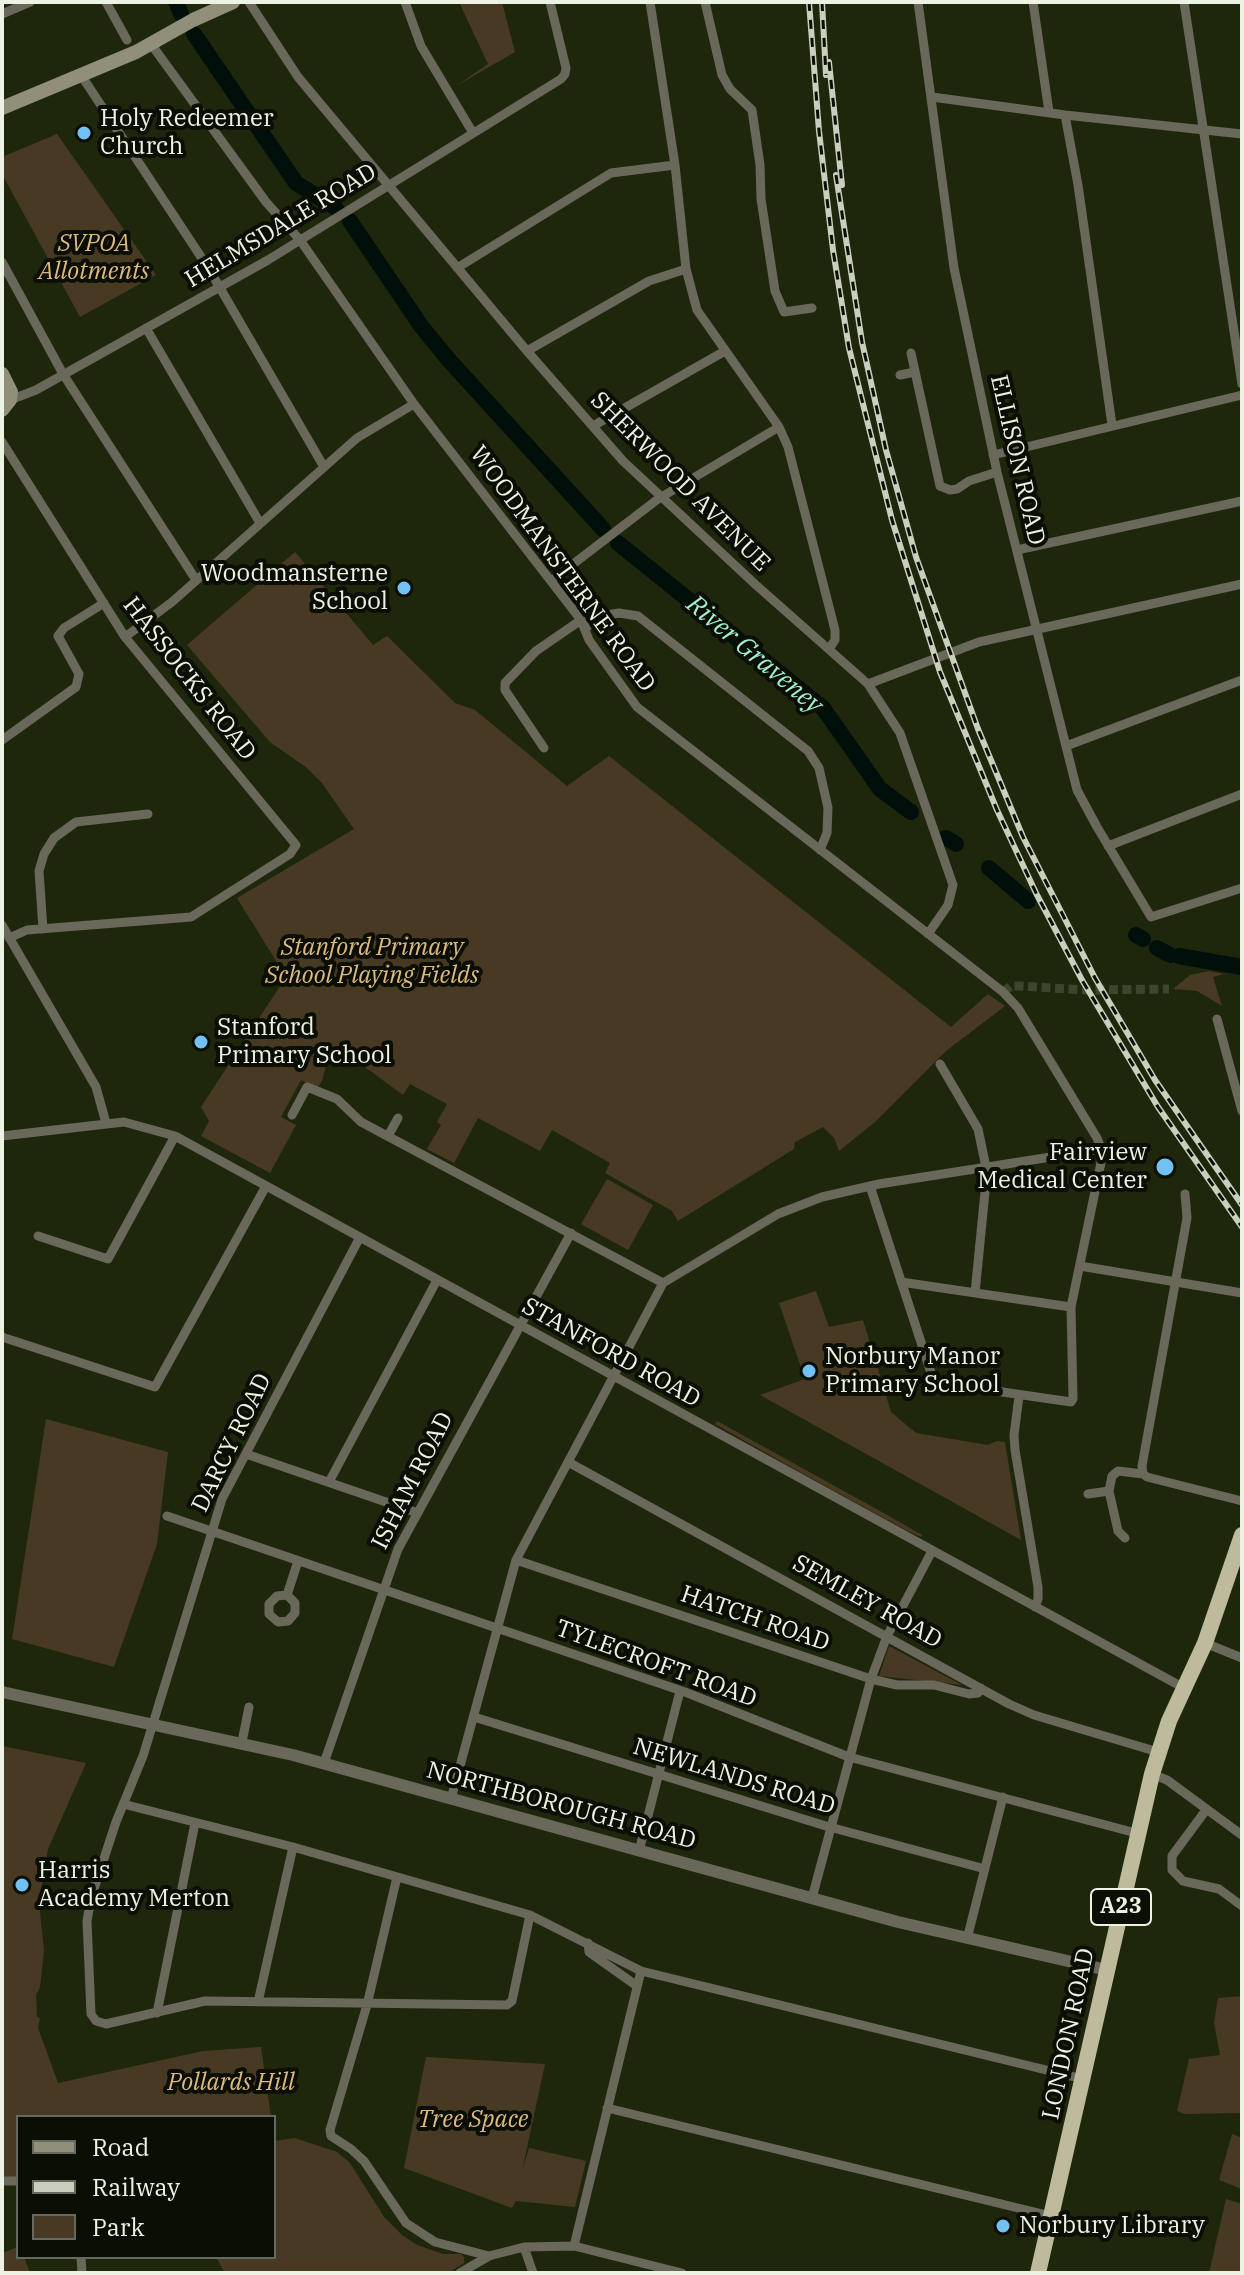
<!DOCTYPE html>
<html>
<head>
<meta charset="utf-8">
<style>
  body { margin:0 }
  #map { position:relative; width:1244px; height:2275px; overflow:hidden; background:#1e270c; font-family:"IBM Plex Serif",serif }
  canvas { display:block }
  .frame { position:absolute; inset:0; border:4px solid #ecf3e3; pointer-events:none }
  .legend { position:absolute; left:16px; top:2115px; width:260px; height:144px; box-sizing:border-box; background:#0a0e04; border:2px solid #646a5d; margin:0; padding:10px 14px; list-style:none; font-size:24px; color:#ecf3e3 }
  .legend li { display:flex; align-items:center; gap:16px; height:40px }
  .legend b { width:40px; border:2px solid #646a5d }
</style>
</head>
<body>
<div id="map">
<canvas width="1244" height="2275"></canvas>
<div class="frame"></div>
<ul class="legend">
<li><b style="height:10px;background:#918f79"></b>Road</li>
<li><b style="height:10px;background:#c8cfbd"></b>Railway</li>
<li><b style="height:22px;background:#483a22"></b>Park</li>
</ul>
</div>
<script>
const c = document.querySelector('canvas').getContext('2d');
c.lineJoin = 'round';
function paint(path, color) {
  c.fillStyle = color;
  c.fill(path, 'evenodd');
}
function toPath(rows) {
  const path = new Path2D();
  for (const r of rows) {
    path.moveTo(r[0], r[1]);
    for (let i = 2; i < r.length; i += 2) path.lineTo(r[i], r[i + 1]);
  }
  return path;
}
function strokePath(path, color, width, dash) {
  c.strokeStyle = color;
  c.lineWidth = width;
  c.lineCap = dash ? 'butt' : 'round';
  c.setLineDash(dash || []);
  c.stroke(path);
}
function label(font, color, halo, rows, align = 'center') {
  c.font = font + ' "IBM Plex Serif",serif';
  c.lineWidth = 8;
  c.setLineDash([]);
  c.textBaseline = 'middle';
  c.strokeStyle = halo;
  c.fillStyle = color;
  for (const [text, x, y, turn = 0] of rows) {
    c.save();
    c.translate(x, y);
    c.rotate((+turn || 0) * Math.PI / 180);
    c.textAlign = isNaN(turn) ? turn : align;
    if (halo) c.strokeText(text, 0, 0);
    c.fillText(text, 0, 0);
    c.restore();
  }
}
const green = toPath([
  [459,2,502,2,515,52,456,86,488,64],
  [57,134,156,275,80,317,2,174,2,157],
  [295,552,373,645,387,636,455,703,475,710,567,786,609,756,951,1027,988,994,1005,1006,946,1051,875,1122,839,1151,834,1138,823,1127,795,1142,794,1149,678,1221,672,1211,605,1173,610,1163,552,1130,540,1151,478,1118,454,1163,427,1149,441,1125,437,1122,447,1104,410,1084,403,1095,361,1064,334,1057,327,1061,322,1081,317,1089,301,1080,281,1117,296,1125,270,1173,201,1136,209,1121,201,1107,286,977,237,898,354,829,322,783,307,768,270,742,187,645],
  [1209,971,1224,974,1213,977,1222,1006,1197,991,1173,989,1190,975],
  [607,1179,653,1205,628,1250,581,1224],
  [816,1291,829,1327,863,1320,891,1412,916,1433,988,1445,997,1441,1005,1442,1021,1540,760,1395,805,1379,779,1303],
  [46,1419,168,1452,157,1544,114,1667,12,1639],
  [717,1421,889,1516,922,1535,921,1537,906,1530,800,1472,715,1424],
  [889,1646,962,1685,879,1676],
  [2,1746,86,1763,48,1849,39,1902,44,1951,40,1987,36,1995,37,2017,40,2018,38,2028,58,2083,203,2051,261,2047,271,2117,18,2117,18,2177,2,2177],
  [1242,1996,1242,2113,1185,2114,1177,2111,1189,2059,1220,2055,1214,2023,1218,1998],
  [426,2057,545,2064,522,2171,529,2148,586,2161,575,2207,516,2201,512,2208,404,2168],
  [1232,2134,1242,2138,1242,2189,1219,2180],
  [295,2138,337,2152,350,2163,384,2217,402,2235,417,2245,443,2254,461,2254,464,2257,464,2263,448,2273,225,2273,216,2257,274,2257,274,2141],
  [1226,2199,1242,2204,1242,2273,1209,2273],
  [18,2247,18,2257,24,2257,30,2273,2,2273,2,2253]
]);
const river = toPath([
  [176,2,181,14],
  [194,34,296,183,336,208],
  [350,221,421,326,448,359,603,529],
  [618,543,823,708,880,789,911,812],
  [946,838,956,844],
  [989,868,1028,901],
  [1136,935,1143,939],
  [1157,948,1170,955],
  [1179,956,1242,967]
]);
const minorTunnel = toPath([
  [1003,992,1011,986,1019,986,1086,990,1169,989]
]);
const minor = toPath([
  [106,2,127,40],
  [249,2,298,77,527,351,623,461,756,585,868,684,900,733,953,885,948,905,928,934],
  [405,2,421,46,473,133],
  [650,2,675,165,686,269,697,310,779,427,788,447,835,630,835,640,829,649],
  [705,2,722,75,730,89,752,110,760,165,761,199,775,291,784,312,812,308],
  [918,2,954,268,997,472,1077,790,1097,827,1151,917,1242,888],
  [1033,2,1049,112],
  [1184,2,1242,384],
  [2,14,30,2],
  [151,44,266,202,300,240,414,404,581,620,589,640,637,707,1003,992,1018,1008,1097,1138,1103,1153,1071,1307,1073,1399,1071,1402,934,1382,870,1186],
  [81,75,209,269,324,467],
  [932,97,1065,115,1242,134],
  [1065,115,1078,185,1112,425],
  [2,262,63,374,196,580],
  [457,268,611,173,675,165],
  [146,328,260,523],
  [527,351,649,281,686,269],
  [911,353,940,486,950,490,957,489,969,481,997,472],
  [900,375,915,372],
  [10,400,36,390,268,260,561,79,565,74,566,68,550,2],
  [593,426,725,351],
  [2,442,125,637,296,845,290,854,191,917,27,930,9,938],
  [993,455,1242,395],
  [1017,550,1242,501],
  [551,581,658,499,779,427],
  [584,628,607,615,619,613,638,616,808,751,819,768,828,808,827,833,820,850],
  [125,637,172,602,357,438,414,404],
  [868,684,979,642,1242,584],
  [2,740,76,687,79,674,58,636,64,628,104,603],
  [1066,746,1242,680],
  [544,748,505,690,505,683,536,651,581,620],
  [1108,846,1242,794],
  [2,925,96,1087,106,1123],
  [43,929,39,871,44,854,54,838,76,822,148,814],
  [1217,1019,1242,1111],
  [940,1064,978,1129,987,1172,975,1293],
  [292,1115,307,1087,337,1099,361,1122,663,1283],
  [2,1136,124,1122,175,1136,1184,1688],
  [388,1136,398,1118],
  [38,1236,108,1259,175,1136],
  [360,1237,222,1499,143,1756,116,1822,91,1898,87,1921,91,2014,96,2021,106,2024,205,2001,507,2005,512,2001,530,1915],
  [1080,1266,1242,1293],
  [901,1282,1071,1307],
  [2,1337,155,1387,266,1186],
  [1019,1396,1014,1435,1015,1450,1038,1587,1038,1599,1035,1607],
  [246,1454,418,1513],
  [568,1462,1009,1704,1034,1715,1158,1752],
  [1143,1474,1142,1466,1187,1218,1185,1194],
  [329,1482,437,1280],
  [1088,1494,1109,1491],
  [167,1516,685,1692,849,1757,1136,1833],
  [1125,1538,1118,1531,1109,1491,1112,1476,1118,1471,1143,1474,1147,1477,1242,1501],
  [516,1560,871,1679,897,1685,934,1685,969,1694,978,1693,981,1688],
  [287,1595,277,1596,269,1604,269,1614,278,1622,288,1621,295,1613,295,1603,287,1595,298,1561],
  [1205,1643,1242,1658],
  [474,1717,826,1826,985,1869],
  [242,1742,249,1707],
  [324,1763,398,1549,571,1233],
  [1152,1774,1167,1780,1242,1835],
  [451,1799,516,1560,663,1283,778,1214,822,1197,879,1184,1102,1149],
  [123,1804,293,1847,530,1915,641,1971,1083,2079],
  [1206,1810,1172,1856,1172,1870,1183,1881,1219,1889,1242,1906],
  [639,1851,680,1691],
  [397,1877,367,2005,330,2130,331,2136,351,2149,364,2161,406,2223,435,2242,489,2256,524,2247,574,2246,682,2273],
  [812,1898,871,1679,887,1636,932,1551],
  [967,1939,1003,1797],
  [588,1943,589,1952,637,1986],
  [258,2002,293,1847],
  [157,2013,195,1823],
  [607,2108,1051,2216],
  [2,2181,18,2181],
  [574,2246,641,1971],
  [524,2247,533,2273],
  [81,2257,82,2273],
  [460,2273,489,2256]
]);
const tertiary = toPath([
  [2,1692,293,1755,898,1922,1107,1970]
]);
const secondary = toPath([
  [2,108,136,52,193,20,233,2],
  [2,374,11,392,10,400,2,410]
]);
const trunk = toPath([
  [1038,2273,1152,1774,1169,1721,1205,1643,1242,1535]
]);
const rail = toPath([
  [809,2,819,131,833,250,849,348,892,520,940,672,997,810,1037,895,1082,980,1158,1107,1242,1227],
  [822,2,826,75],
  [829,62,842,185],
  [836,175,862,342,886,450,916,557,978,729,1023,837,1095,978,1155,1080,1242,1205]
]);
const markers = [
  [84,133,8,"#72c1f5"],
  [404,588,8,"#72c1f5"],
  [201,1042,8,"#72c1f5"],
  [1165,1167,10,"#72c1f5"],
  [809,1371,8,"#72c1f5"],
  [22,1885,8,"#72c1f5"],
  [1003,2226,8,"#72c1f5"]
];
const shields = [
  [1121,1907,60]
];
const shieldNames = [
  ["A23",1121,1907]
];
const poiNames = [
  ["Holy Redeemer",100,119],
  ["Church",100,147],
  ["Woodmansterne",388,574,"right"],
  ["School",388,602,"right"],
  ["Stanford",217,1028],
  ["Primary School",217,1056],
  ["Fairview",1147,1153,"right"],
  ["Medical Center",1147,1181,"right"],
  ["Norbury Manor",825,1357],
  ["Primary School",825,1385],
  ["Harris",38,1871],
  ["Academy Merton",38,1899],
  ["Norbury Library",1019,2226]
];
const streetNames = [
  ["HELMSDALE ROAD",281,226,-31],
  ["ELLISON ROAD",1017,460,77],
  ["SHERWOOD AVENUE",680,482,45],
  ["WOODMANSTERNE ROAD",562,569,54],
  ["HASSOCKS ROAD",189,679,52],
  ["STANFORD ROAD",611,1353,29],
  ["DARCY ROAD",232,1443,-64],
  ["ISHAM ROAD",413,1481,-63],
  ["SEMLEY ROAD",867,1602,29],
  ["HATCH ROAD",755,1619,19],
  ["TYLECROFT ROAD",656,1664,20],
  ["NEWLANDS ROAD",734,1777,17],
  ["NORTHBOROUGH ROAD",561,1806,15],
  ["LONDON ROAD",1069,2034,-78]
];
const parkNames = [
  ["SVPOA",94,244],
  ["Allotments",94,272],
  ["Stanford Primary",372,948],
  ["School Playing Fields",372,976],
  ["Pollards Hill",231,2083],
  ["Tree Space",473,2120]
];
const waterNames = [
  ["River Graveney",754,655,40]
];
paint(green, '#483a22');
strokePath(river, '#000f09', 16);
strokePath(minorTunnel, '#3d462c', 9, [9, 4.5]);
strokePath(minor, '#69685a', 9);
strokePath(tertiary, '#69685a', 12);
strokePath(secondary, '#918f79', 14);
strokePath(trunk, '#beba9c', 16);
strokePath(rail, '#c8cfbd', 6);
strokePath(rail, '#0a0e04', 3, [9]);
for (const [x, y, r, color] of markers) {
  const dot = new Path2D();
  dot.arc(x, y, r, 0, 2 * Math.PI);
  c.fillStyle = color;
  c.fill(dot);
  strokePath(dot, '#0a0e04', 3);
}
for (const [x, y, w] of shields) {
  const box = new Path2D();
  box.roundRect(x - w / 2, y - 18, w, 36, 6);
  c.fillStyle = '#0a0e04';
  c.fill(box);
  strokePath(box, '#ecf3e3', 2);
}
label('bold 22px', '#ecf3e3', null, shieldNames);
label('24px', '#ecf3e3', '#0a0e04', poiNames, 'left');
label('24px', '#ecf3e3', '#0a0e04', streetNames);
label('italic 24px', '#dfba7f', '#0a0e04', parkNames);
label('italic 26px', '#a0f0d4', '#0a0e04', waterNames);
</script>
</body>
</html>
